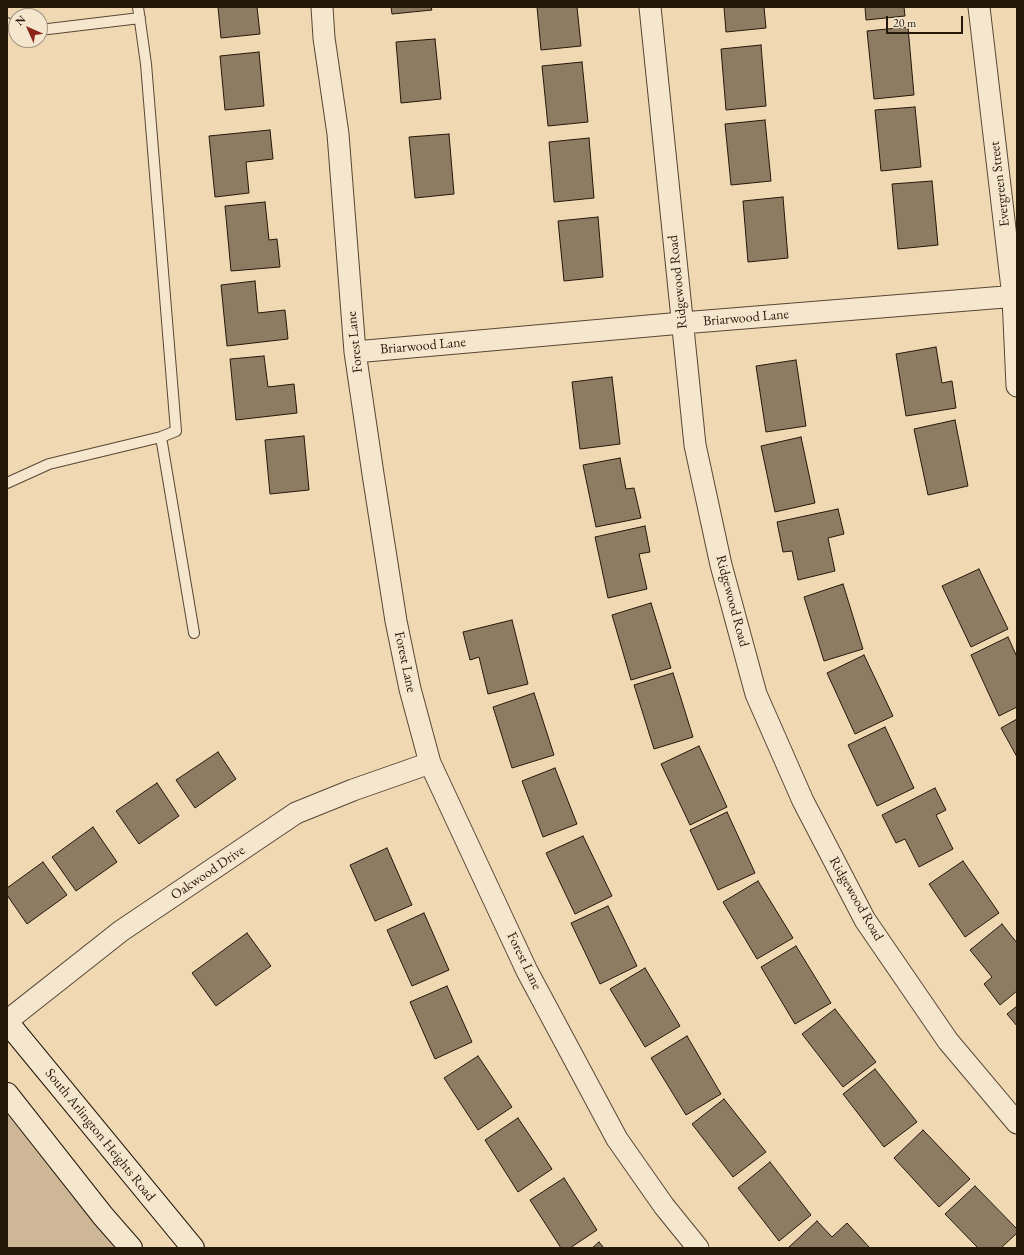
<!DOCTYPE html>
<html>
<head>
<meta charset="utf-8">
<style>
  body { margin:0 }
  #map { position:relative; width:1024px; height:1255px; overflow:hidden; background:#f0d8b3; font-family:"EB Garamond",serif }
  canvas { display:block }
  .frame { position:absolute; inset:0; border:8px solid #24180a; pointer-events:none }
  .north { position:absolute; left:8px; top:8px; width:40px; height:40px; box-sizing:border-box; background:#f5e6ce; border:1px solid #a19480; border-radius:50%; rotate:315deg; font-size:11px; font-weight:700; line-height:16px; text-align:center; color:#24180a }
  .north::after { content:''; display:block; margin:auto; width:14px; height:18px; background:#8f2418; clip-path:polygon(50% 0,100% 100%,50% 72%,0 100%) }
  .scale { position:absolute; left:886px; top:16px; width:77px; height:18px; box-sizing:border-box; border:2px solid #24180a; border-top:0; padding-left:5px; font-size:12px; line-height:14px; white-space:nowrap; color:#24180a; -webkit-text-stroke:3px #f5e6ce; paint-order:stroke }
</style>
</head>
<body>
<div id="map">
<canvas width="1024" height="1255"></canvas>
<div class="frame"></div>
<div class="north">N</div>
<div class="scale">20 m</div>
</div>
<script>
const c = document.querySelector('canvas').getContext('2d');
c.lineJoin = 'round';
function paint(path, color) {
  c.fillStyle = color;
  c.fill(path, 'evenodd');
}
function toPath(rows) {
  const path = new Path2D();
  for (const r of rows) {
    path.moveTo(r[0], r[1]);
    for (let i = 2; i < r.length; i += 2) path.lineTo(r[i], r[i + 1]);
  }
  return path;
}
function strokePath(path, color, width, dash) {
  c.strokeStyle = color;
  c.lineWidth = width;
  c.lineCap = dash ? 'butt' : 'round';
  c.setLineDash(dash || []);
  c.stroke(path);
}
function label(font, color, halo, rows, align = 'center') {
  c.font = font + ' "EB Garamond",serif';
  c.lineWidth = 3;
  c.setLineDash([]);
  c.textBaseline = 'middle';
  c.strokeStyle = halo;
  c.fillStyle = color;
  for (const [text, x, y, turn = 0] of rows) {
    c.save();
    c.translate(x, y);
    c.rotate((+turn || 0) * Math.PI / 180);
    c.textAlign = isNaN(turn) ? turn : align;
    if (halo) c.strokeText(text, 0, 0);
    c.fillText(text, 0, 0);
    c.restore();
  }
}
const green = toPath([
  [7,1094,129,1248,7,1248]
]);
const building = toPath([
  [218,7,257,7,260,34,221,38,218,7],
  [391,7,431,7,432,10,392,14,391,7],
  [537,7,577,7,581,46,541,50,537,7],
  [724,7,764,7,766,28,726,32,724,7],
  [865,7,904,7,905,16,866,20,865,7],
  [908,27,914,95,874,99,867,31,908,27],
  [435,39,441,99,401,103,396,42,435,39],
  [761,45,766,106,726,110,721,49,761,45],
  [259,52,264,106,225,110,220,56,259,52],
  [582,62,588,122,548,126,542,66,582,62],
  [915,107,921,167,881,171,875,110,915,107],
  [765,120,771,181,731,185,725,124,765,120],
  [270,130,273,159,246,162,249,193,215,197,209,136,270,130],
  [449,134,454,194,415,198,409,137,449,134],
  [589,138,594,198,554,202,549,142,589,138],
  [932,181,938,245,898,249,892,184,932,181],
  [783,197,788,258,748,262,743,201,783,197],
  [265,202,269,240,277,239,280,267,231,271,225,206,265,202],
  [598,217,603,277,564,281,558,221,598,217],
  [255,281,258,313,285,310,288,339,227,346,221,285,255,281],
  [936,347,942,383,952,381,956,408,906,416,896,354,936,347],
  [264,356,268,387,294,384,297,413,236,420,230,359,264,356],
  [796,360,806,426,766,432,756,366,796,360],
  [612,377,620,444,580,449,572,382,612,377],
  [955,420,968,486,928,495,914,429,955,420],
  [304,436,309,490,270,494,265,440,304,436],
  [801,437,815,503,775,512,761,446,801,437],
  [620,458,626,489,634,488,641,518,596,527,583,465,620,458],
  [838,509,844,534,828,538,835,571,798,580,792,551,783,552,777,522,838,509],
  [645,526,650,552,639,554,647,589,608,598,595,537,645,526],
  [979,569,1008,629,971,647,942,586,979,569],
  [843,584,863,649,824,661,804,597,843,584],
  [651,603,671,668,631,680,612,615,651,603],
  [512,620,528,684,488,694,479,657,470,660,463,632,512,620],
  [1008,637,1017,657,1017,707,999,716,971,655,1008,637],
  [864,655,893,716,855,734,827,673,864,655],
  [673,673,693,737,654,749,634,685,673,673],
  [534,693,554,755,512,768,493,707,534,693],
  [1017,719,1017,757,1001,728,1017,719],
  [885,727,914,788,877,806,848,745,885,727],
  [699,746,727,807,690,825,661,764,699,746],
  [218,752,236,779,195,808,176,780,218,752],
  [555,768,577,824,543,837,522,781,555,768],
  [157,783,179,816,139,844,116,811,157,783],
  [935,788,946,810,936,815,953,849,919,867,905,839,896,843,882,815,935,788],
  [727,812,755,873,718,890,690,830,727,812],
  [93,827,117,862,76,891,52,857,93,827],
  [583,836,612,896,575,914,546,853,583,836],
  [387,848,412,905,375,921,350,865,387,848],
  [963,861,999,913,965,937,929,884,963,861],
  [43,862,67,895,27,924,7,895,7,888,43,862],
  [758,881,793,938,757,959,723,902,758,881],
  [608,906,637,966,600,984,571,923,608,906],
  [424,913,449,970,412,986,387,930,424,913],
  [1002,924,1017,943,1017,991,1000,1005,984,984,992,977,970,950,1002,924],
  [247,933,271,966,216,1006,192,973,247,933],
  [796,946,831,1003,795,1024,761,967,796,946],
  [645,968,680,1026,645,1047,610,989,645,968],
  [447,986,472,1042,435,1059,410,1002,447,986],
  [1017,1006,1017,1026,1007,1014,1017,1006],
  [835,1009,876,1062,843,1087,802,1034,835,1009],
  [687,1036,721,1094,686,1115,651,1058,687,1036],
  [478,1056,512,1107,478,1130,444,1078,478,1056],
  [875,1069,917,1122,884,1147,843,1094,875,1069],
  [724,1099,766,1152,733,1177,692,1124,724,1099],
  [518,1118,552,1169,518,1192,485,1140,518,1118],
  [923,1130,970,1179,939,1207,894,1158,923,1130],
  [770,1162,811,1215,779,1241,738,1188,770,1162],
  [564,1178,597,1230,570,1248,561,1248,530,1200,564,1178],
  [975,1186,1017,1229,1017,1233,1001,1248,978,1248,945,1214,975,1186],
  [817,1221,832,1237,847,1223,869,1247,868,1248,788,1248,817,1221],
  [599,1242,604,1248,592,1248,599,1242]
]);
const lane = toPath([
  [7,23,16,28],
  [40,30,140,18],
  [161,437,194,633],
  [7,483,49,464,161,437,176,431,146,64,138,7]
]);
const street = toPath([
  [322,7,324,38,338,134,355,352,373,474,396,621,410,689,430,763,527,971,617,1139,664,1206,698,1248],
  [650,7,695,445,721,565,756,694,803,801,865,920,948,1041,1017,1123],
  [979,7,1013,297,1017,386],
  [355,352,682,323,1017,296],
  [7,1021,121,931,296,813,353,790,430,763]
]);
const secondary = toPath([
  [7,1022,193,1248],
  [7,1094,103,1216,131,1248]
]);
const streetNames = [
  ["Evergreen Street",1000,184,-97],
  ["Ridgewood Road",678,282,-96],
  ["Briarwood Lane",746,318,-5],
  ["Forest Lane",355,342,-96],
  ["Briarwood Lane",423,346,-5],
  ["Ridgewood Road",732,601,75],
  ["Forest Lane",405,662,78],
  ["Oakwood Drive",208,873,-34],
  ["Ridgewood Road",856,899,60],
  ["Forest Lane",524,961,64],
  ["South Arlington Heights Road",100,1135,51]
];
paint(green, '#cdb796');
paint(building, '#8e7c62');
strokePath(building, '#24180a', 1);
strokePath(lane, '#574834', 12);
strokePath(street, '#574834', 23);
strokePath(secondary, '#24180a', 24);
strokePath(lane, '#f5e6ce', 10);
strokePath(street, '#f5e6ce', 21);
strokePath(secondary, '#f5e6ce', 22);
label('14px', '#24180a', '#f5e6ce', streetNames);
</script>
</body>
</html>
